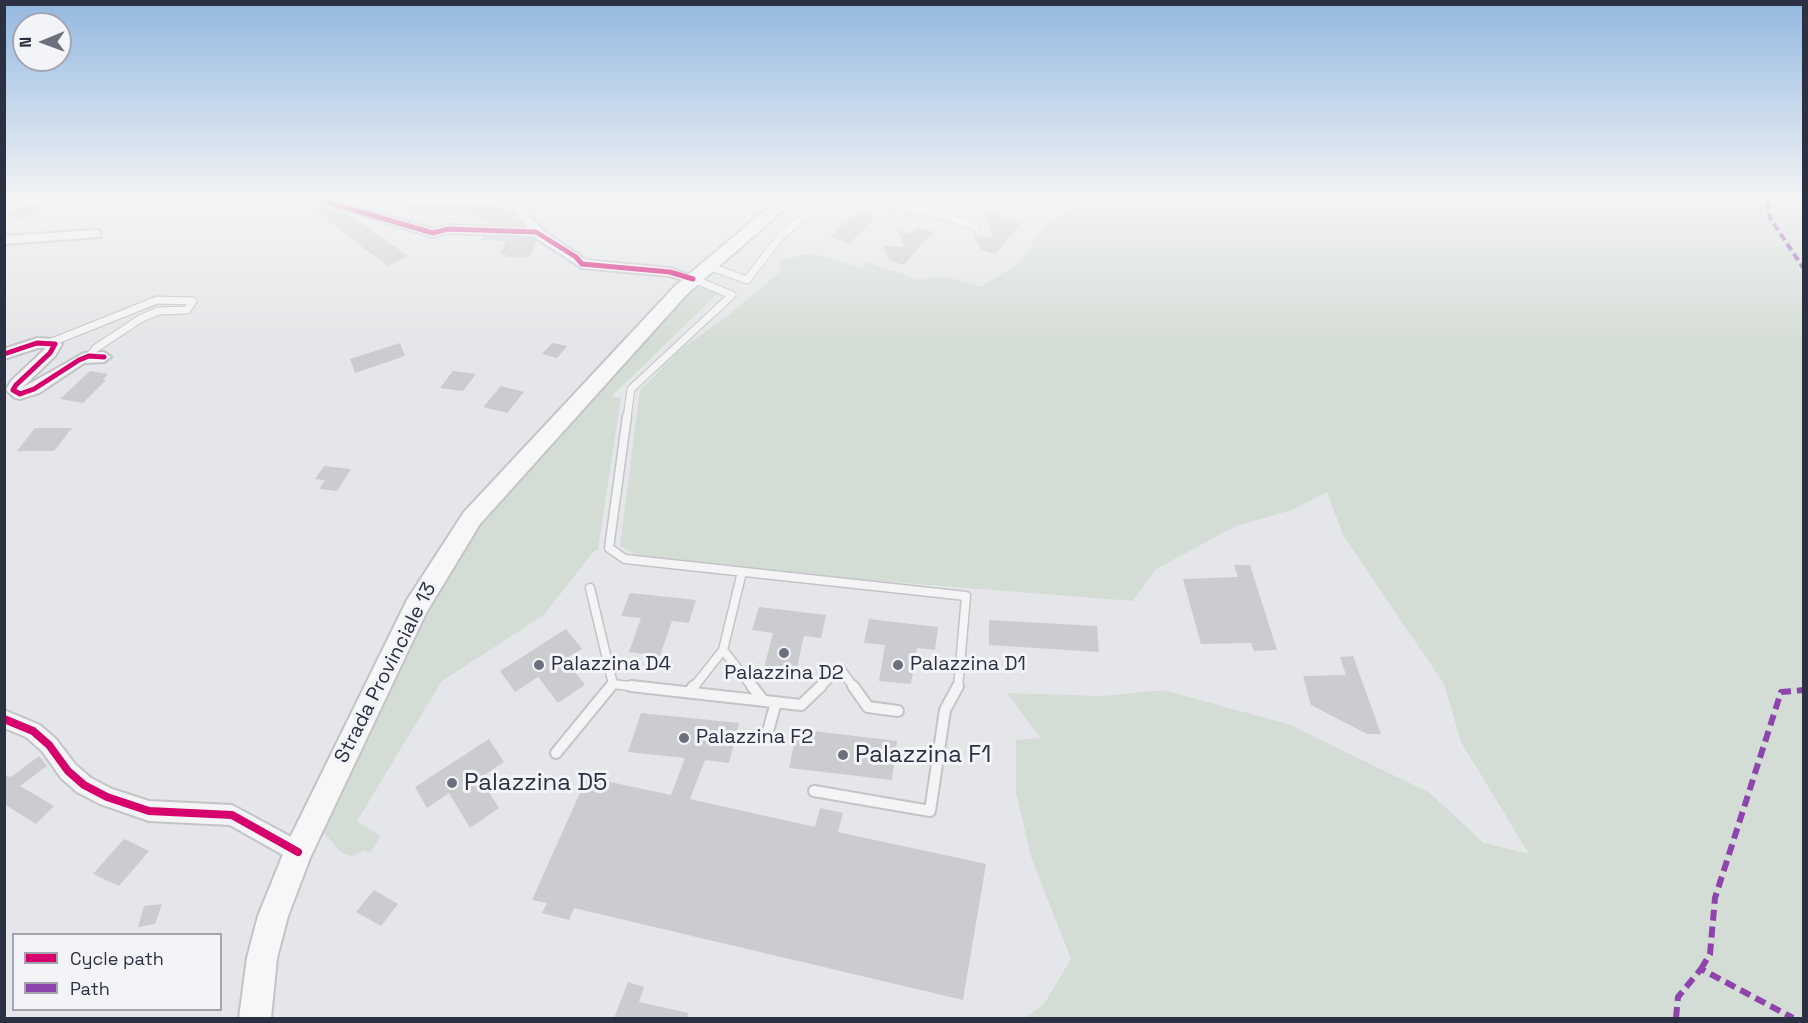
<!DOCTYPE html>
<html>
<head>
<meta charset="utf-8">
<style>
  body { margin:0 }
  #map { position:relative; width:1808px; height:1023px; overflow:hidden; background:#e5e6e9; font-family:"Space Grotesk",sans-serif }
  canvas { display:block }
  .frame { position:absolute; inset:0; border:6px solid #2b3043; pointer-events:none }
  .legend { position:absolute; left:12px; top:933px; width:210px; height:78px; box-sizing:border-box; background:#f3f4f8; border:2px solid #a3a6b0; margin:0; padding:8px 10px; list-style:none; font-size:18px; color:#2b3043 }
  .legend li { display:flex; align-items:center; gap:12px; height:30px }
  .legend b { width:30px; border:2px solid #a3a6b0 }
  .north { position:absolute; left:12px; top:12px; width:60px; height:60px; box-sizing:border-box; background:#f3f4f8; border:2px solid #a3a6b0; border-radius:50%; rotate:269deg; font-size:16px; font-weight:700; line-height:24px; text-align:center; color:#2b3043 }
  .north::after { content:''; display:block; margin:auto; width:21px; height:27px; background:#6c707d; clip-path:polygon(50% 0,100% 100%,50% 72%,0 100%) }
</style>
</head>
<body>
<div id="map">
<canvas width="1808" height="1023"></canvas>
<div class="frame"></div>
<ul class="legend">
<li><b style="height:8px;background:#d6006c"></b>Cycle path</li>
<li><b style="height:8px;background:#8e44ad"></b>Path</li>
</ul>
<div class="north">N</div>
</div>
<script>
const c = document.querySelector('canvas').getContext('2d');
c.lineJoin = 'round';
function paint(path, color) {
  c.fillStyle = color;
  c.fill(path, 'evenodd');
}
function toPath(rows) {
  const path = new Path2D();
  for (const r of rows) {
    path.moveTo(r[0], r[1]);
    for (let i = 2; i < r.length; i += 2) path.lineTo(r[i], r[i + 1]);
  }
  return path;
}
function strokePath(path, color, width, dash) {
  c.strokeStyle = color;
  c.lineWidth = width;
  c.lineCap = dash ? 'butt' : 'round';
  c.setLineDash(dash || []);
  c.stroke(path);
}
function label(font, color, halo, rows, align = 'center') {
  c.font = font + ' "Space Grotesk",sans-serif';
  c.lineWidth = 6;
  c.setLineDash([]);
  c.textBaseline = 'middle';
  c.strokeStyle = halo;
  c.fillStyle = color;
  for (const [text, x, y, turn = 0] of rows) {
    c.save();
    c.translate(x, y);
    c.rotate((+turn || 0) * Math.PI / 180);
    c.textAlign = isNaN(turn) ? turn : align;
    if (halo) c.strokeText(text, 0, 0);
    c.fillText(text, 0, 0);
    c.restore();
  }
}
const green = toPath([
  [1059,201,1803,201,1803,1018,1024,1018,1044,1004,1071,959,1031,857,1016,792,1016,740,1040,738,1007,693,1103,696,1163,690,1288,724,1430,793,1484,843,1529,854,1461,742,1444,684,1343,535,1327,492,1292,510,1236,526,1156,569,1133,601,865,580,650,557,634,554,620,546,640,390,682,348,725,318,781,271,779,260,813,253,862,269,867,262,920,280,943,276,980,287,1018,264,1039,234,1056,217,1074,210],
  [705,287,718,293,611,397,621,397,598,550,593,552,544,615,442,681,357,821,381,836,370,853,363,850,353,857,341,852,323,832,384,695,429,605,461,554,486,517,657,326,692,290]
]);
const building = toPath([
  [28,201,47,205,23,220,5,215],
  [301,201,346,212,408,256,388,266],
  [399,201,485,201,513,213,523,226,489,224,463,212,456,216,441,209,435,214,398,207],
  [859,210,877,216,849,244,830,237],
  [985,210,1023,222,995,254,982,250,973,236,992,237],
  [917,227,934,232,903,265,889,260,883,246,904,247,898,229,910,234],
  [483,236,532,238,537,241,530,257,506,257,507,255,500,254,506,241,481,240],
  [400,343,405,356,355,373,350,359],
  [552,343,567,346,557,358,542,354],
  [90,371,108,374,103,380,106,380,83,403,60,399],
  [453,371,476,374,463,391,440,388],
  [501,386,524,392,507,413,483,407],
  [35,428,72,428,54,451,17,451],
  [324,466,351,469,337,491,319,489,325,480,315,479],
  [1234,565,1250,565,1277,650,1254,651,1251,643,1201,644,1183,579,1238,577],
  [630,593,696,600,689,623,672,621,660,656,629,652,641,618,621,616],
  [759,607,826,615,821,638,804,636,796,672,764,668,773,633,752,630],
  [869,619,938,627,935,650,917,648,911,684,879,681,885,645,864,643],
  [989,620,1097,626,1099,652,989,645],
  [566,629,582,649,565,659,585,685,558,703,538,677,515,692,500,671],
  [1353,656,1381,734,1367,734,1311,705,1303,676,1346,675,1340,657],
  [641,713,739,723,729,763,705,760,690,799,815,827,820,808,843,813,838,832,986,864,963,1000,574,908,569,920,542,913,547,903,532,900,587,777,671,795,685,758,628,752],
  [797,729,897,741,892,780,789,768],
  [489,739,504,762,480,778,499,808,470,828,449,793,427,808,415,787],
  [39,756,47,766,20,786,54,806,36,824,4,804,4,775,11,777],
  [124,839,149,851,119,886,93,874],
  [374,890,398,904,381,926,356,912],
  [162,904,155,924,138,927,144,906],
  [628,982,644,987,639,1002,688,1013,687,1018,614,1018]
]);
const laneFar2 = toPath([
  [865,201,915,211,924,210,933,201],
  [924,210,976,227],
  [708,266,747,280,780,237,823,201],
  [52,342,157,300,193,301,187,310,158,311,140,319,96,348,89,356],
  [627,418,631,389,732,295,693,279]
]);
const laneFar1 = toPath([
  [627,416,609,548,625,559,966,596,958,688],
  [590,588,613,684],
  [723,650,753,688],
  [610,688,613,684,644,688],
  [693,688,723,650,742,572],
  [819,688,840,668,854,688]
]);
const lane = toPath([
  [631,686,801,705,821,686],
  [752,686,762,699],
  [853,686,868,707,898,711],
  [689,692,694,686],
  [767,735,776,702],
  [556,753,611,686],
  [814,791,930,811,945,710,958,686]
]);
const street = toPath([
  [318,201,335,201,433,229,448,225,528,228,506,201,518,201,542,230,586,260,670,268,700,279,693,283,669,276,582,268,533,236,448,233,433,237,318,201],
  [96,230,100,231,100,237,4,244,4,236,96,230],
  [37,338,55,339,62,344,55,356,22,388,84,353,104,352,111,357,104,362,84,363,39,393,20,399,15,398,6,390,11,381,46,348,38,348,4,359,4,349,37,338],
  [4,710,40,725,56,739,75,764,91,778,112,789,149,801,232,805,306,845,309,852,306,859,298,862,290,859,230,825,149,821,100,804,77,792,61,778,42,751,26,737,4,728,4,710]
]);
const secondary = toPath([
  [776,201,794,201,687,294,480,524,426,613,310,858,288,916,277,958,271,1018,239,1018,247,958,258,916,288,842,407,600,464,512,675,286,776,201]
]);
const quietFar1 = toPath([
  [1767,201,1770,218,1804,269]
]);
const quiet = toPath([
  [1701,969,1710,954,1715,898,1781,692,1804,690],
  [1676,1018,1678,997,1701,969,1793,1018]
]);
const cyclewayFar1 = toPath([
  [324,201,433,233,448,229,536,232,576,257,582,264,670,272,693,279],
  [4,354,37,343,55,344,50,353,16,385,13,390,20,394,34,389,79,360,89,356,104,357]
]);
const cycleway = toPath([
  [4,719,33,731,49,745,68,771,84,785,107,797,149,811,232,815,298,852]
]);
const markers = [
  [784,653,6,"#6c707d"],
  [539,665,6,"#6c707d"],
  [898,665,6,"#6c707d"],
  [684,738,6,"#6c707d"],
  [843,755,6,"#6c707d"],
  [452,783,6,"#6c707d"]
];
const poiNames = [
  ["Palazzina D4",551,665],
  ["Palazzina D1",910,665],
  ["Palazzina D2",784,674,"center"],
  ["Palazzina F2",696,738]
];
const streetNames = [
  ["Strada Provinciale 13",386,673,-63]
];
const nearPoinames = [
  ["Palazzina F1",855,755],
  ["Palazzina D5",464,783]
];
paint(green, '#d4ddd5');
paint(building, '#cbccd0');
strokePath(laneFar2, '#c3c4c7', 9);
strokePath(laneFar1, '#c3c4c7', 11);
strokePath(lane, '#c3c4c7', 14);
strokePath(street, '#c3c4c7', 4);
strokePath(secondary, '#c3c4c7', 4);
strokePath(laneFar2, '#f4f4f6', 7);
strokePath(laneFar1, '#f4f4f6', 8);
strokePath(lane, '#f4f4f6', 10);
paint(street, '#f4f4f6');
paint(secondary, '#f7f7f8');
strokePath(quietFar1, '#8e44ad', 4, [8, 4]);
strokePath(quiet, '#8e44ad', 6, [11, 6]);
strokePath(cyclewayFar1, '#d6006c', 5);
strokePath(cycleway, '#d6006c', 8);
const sky = c.createLinearGradient(0, 0, 0, 344);
sky.addColorStop(0, '#93b8e0');
sky.addColorStop(0.58, '#f3f4f5');
sky.addColorStop(1, '#f3f4f500');
c.fillStyle = sky;
c.fillRect(0, 0, 1808, 344);
for (const [x, y, r, color] of markers) {
  const dot = new Path2D();
  dot.arc(x, y, r, 0, 2 * Math.PI);
  c.fillStyle = color;
  c.fill(dot);
  strokePath(dot, '#f3f4f8', 2);
}
label('20px', '#2b3043', '#f3f4f8', poiNames, 'left');
label('20px', '#2b3043', '#f3f4f8', streetNames);
label('24px', '#2b3043', '#f3f4f8', nearPoinames, 'left');
</script>
</body>
</html>
